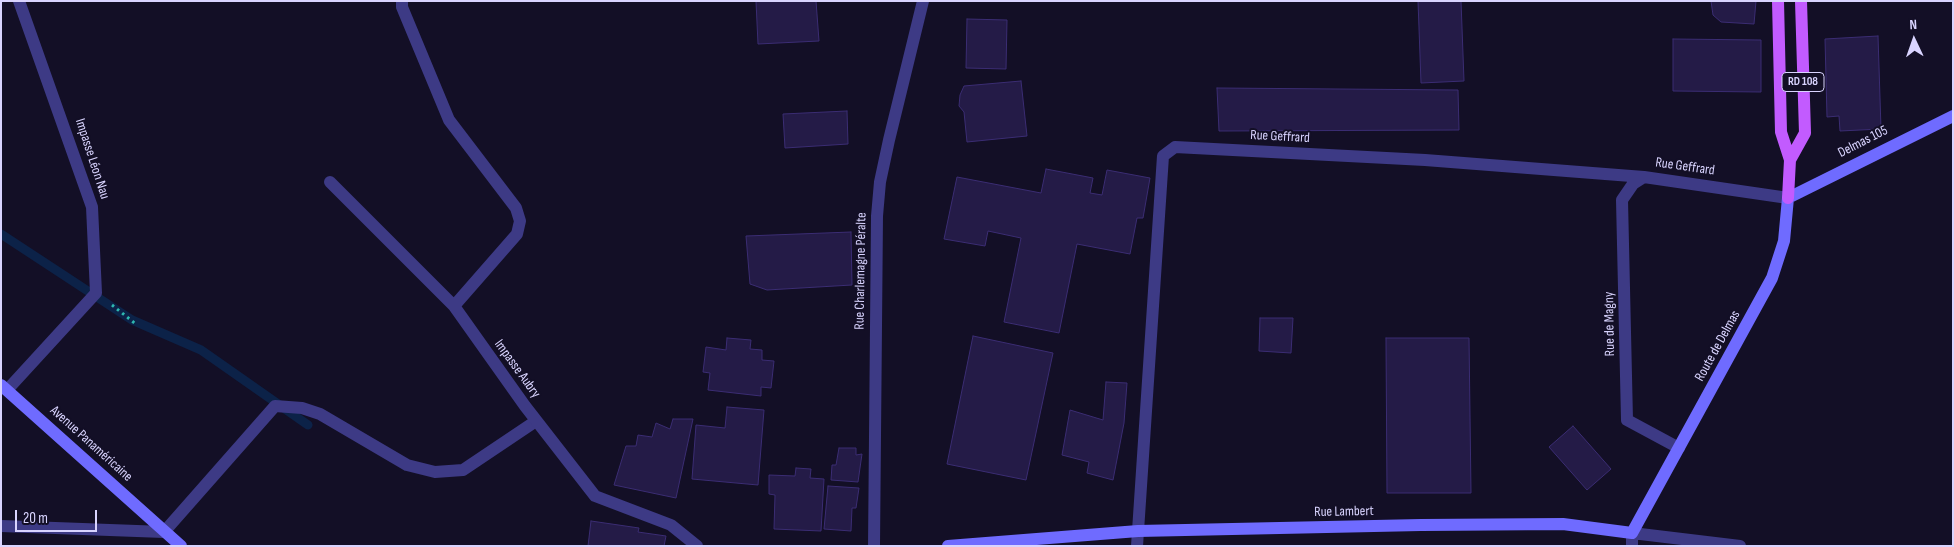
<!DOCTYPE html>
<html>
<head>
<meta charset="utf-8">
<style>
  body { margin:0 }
  #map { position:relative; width:1954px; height:547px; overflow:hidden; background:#130f26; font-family:"Sofia Sans Condensed",sans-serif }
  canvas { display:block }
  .frame { position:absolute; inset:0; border:2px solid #d9d4ff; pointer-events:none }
  .north { position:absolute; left:1889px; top:15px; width:50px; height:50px; -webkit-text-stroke:4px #130f26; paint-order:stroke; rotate:357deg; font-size:14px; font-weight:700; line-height:20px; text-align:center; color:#d9d4ff }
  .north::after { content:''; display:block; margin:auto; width:18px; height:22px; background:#d9d4ff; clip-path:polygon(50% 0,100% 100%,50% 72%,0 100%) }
  .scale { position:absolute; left:15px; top:510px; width:82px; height:22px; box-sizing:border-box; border:2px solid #d9d4ff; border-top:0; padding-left:6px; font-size:15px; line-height:18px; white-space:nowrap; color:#d9d4ff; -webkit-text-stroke:4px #130f26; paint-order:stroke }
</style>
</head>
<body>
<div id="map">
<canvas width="1954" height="547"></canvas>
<div class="frame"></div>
<div class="north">N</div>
<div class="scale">20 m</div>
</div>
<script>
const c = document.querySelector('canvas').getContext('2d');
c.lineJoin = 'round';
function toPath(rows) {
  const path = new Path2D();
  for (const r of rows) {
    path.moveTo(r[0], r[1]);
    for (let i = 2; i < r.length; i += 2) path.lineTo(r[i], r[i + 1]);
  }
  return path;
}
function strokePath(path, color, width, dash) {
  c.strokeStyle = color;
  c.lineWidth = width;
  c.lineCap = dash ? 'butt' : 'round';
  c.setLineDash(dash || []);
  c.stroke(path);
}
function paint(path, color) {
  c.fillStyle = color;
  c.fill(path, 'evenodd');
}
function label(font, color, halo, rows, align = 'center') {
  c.font = font + ' "Sofia Sans Condensed",sans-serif';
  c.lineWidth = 4;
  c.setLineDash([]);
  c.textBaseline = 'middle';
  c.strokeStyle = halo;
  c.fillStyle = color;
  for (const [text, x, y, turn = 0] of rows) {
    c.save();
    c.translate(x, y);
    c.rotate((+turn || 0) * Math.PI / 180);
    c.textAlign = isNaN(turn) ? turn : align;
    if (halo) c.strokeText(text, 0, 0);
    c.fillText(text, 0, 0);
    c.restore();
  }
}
const stream = toPath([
  [1,234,132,320,201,350,308,425]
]);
const building = toPath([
  [756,1,816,1,819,41,758,44,756,1],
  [1418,1,1461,1,1464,81,1421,83,1418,1],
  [1711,1,1756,1,1754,24,1721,22,1713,15,1711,1],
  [967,19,1007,20,1006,69,966,68,967,19],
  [1878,36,1881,129,1840,131,1839,116,1827,117,1825,39,1878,36],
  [1673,39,1761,40,1761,92,1673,91,1673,39],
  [1021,81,1027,136,967,142,964,112,959,106,960,95,964,86,1021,81],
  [1217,88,1458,90,1459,130,1219,131,1217,88],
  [847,111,848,144,785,148,783,114,847,111],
  [1046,169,1093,178,1090,193,1102,195,1107,170,1150,178,1143,218,1137,218,1130,254,1077,244,1059,333,1004,322,1021,238,988,231,985,246,944,239,957,177,1041,193,1046,169],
  [851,232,852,285,767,290,750,284,746,236,851,232],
  [1260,318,1293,318,1291,353,1259,351,1260,318],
  [973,336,1053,353,1026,480,947,464,973,336],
  [727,338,751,340,750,349,762,350,762,360,774,361,771,388,761,387,761,396,708,390,710,373,703,372,706,347,726,350,727,338],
  [1386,338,1469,338,1471,493,1387,493,1386,338],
  [1106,382,1127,383,1124,423,1113,480,1087,473,1089,462,1062,455,1070,410,1103,420,1106,382],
  [727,407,764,410,758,485,692,479,696,425,725,428,727,407],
  [673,419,693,419,676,498,614,485,626,446,636,446,638,435,652,437,656,423,670,429,673,419],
  [1573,426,1611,469,1587,490,1549,447,1573,426],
  [839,448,856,448,856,455,862,454,858,482,831,480,832,465,836,465,839,448],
  [796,468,811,469,810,478,824,479,821,531,774,529,775,495,769,494,769,475,795,476,796,468],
  [828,486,859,488,856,508,852,508,851,531,824,529,828,486],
  [591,521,639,528,638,532,666,536,664,546,588,546,591,521]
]);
const path = toPath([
  [112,305,137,325]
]);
const service = toPath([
  [164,532,275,406,302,408,320,414,407,465,435,472,463,470,536,421]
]);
const minor = toPath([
  [402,1,402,7,449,120,516,208,520,221,517,234,454,306],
  [1644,177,1633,184,1622,200,1627,420,1679,448],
  [330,182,454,306,525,406,595,496,671,525,697,546],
  [8,389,96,293,92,207,19,1],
  [874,546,877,216,880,182,889,140,923,1],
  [1137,546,1163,156,1175,147,1425,160,1644,177,1788,198],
  [1632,546,1632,533,1740,546]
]);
const tertiary = toPath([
  [1,526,164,532]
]);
const secondary = toPath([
  [1,385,181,546],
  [948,546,1138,531,1421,525,1563,524,1632,533,1772,278,1784,241,1788,198,1953,116]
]);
const primary = toPath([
  [1778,1,1781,132,1790,160,1788,198],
  [1790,160,1805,133,1801,1]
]);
const shields = [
  [1803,82,42]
];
const shieldNames = [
  ["RD 108",1803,82]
];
const streetNames = [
  ["Rue Geffrard",1280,137,3],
  ["Delmas 105",1863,142,-27],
  ["Impasse Léon Nau",92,159,72],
  ["Rue Geffrard",1685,167,8],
  ["Rue Charlemagne Péralte",861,271,-89],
  ["Rue de Magny",1610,324,-91],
  ["Route de Delmas",1718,346,-61],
  ["Impasse Aubry",517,369,54],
  ["Avenue Panaméricaine",91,444,42],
  ["Rue Lambert",1344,512,-1]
];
strokePath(stream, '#0c2248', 9);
paint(building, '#241b47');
strokePath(building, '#3b2d73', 1);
strokePath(path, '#2fb8b0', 3, [2.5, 4]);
strokePath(service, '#3d3a85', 12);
strokePath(minor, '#3d3a85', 12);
strokePath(tertiary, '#3d3a85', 12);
strokePath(secondary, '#6f6bff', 12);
strokePath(primary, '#c25bff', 12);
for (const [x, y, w] of shields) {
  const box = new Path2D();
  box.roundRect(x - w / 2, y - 9.5, w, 19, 4);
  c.fillStyle = '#130f26';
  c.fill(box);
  strokePath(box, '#d9d4ff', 1);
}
label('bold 12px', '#d9d4ff', null, shieldNames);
label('14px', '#d9d4ff', '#130f26', streetNames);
</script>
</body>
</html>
